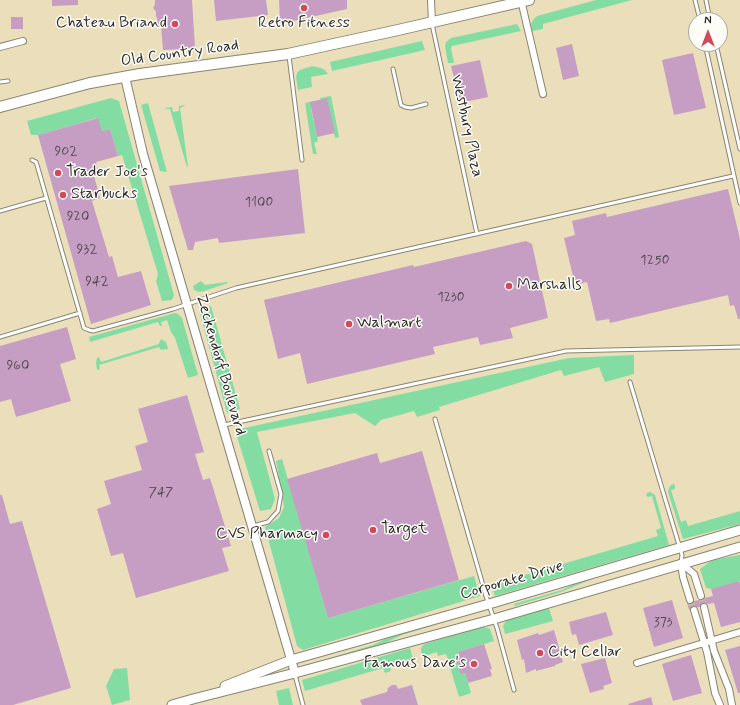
<!DOCTYPE html>
<html>
<head>
<meta charset="utf-8">
<style>
  body { margin:0 }
  #map { position:relative; width:740px; height:705px; overflow:hidden; background:#eadfba; font-family:Mynerve,sans-serif }
  canvas { display:block }
  .north { position:absolute; left:688px; top:12px; width:40px; height:40px; box-sizing:border-box; background:#fdfcf7; border:1px solid #a9a8a5; border-radius:50%; rotate:0deg; font-size:11px; font-weight:700; line-height:16px; text-align:center; color:#2b2b2b }
  .north::after { content:''; display:block; margin:auto; width:14px; height:18px; background:#d1495b; clip-path:polygon(50% 0,100% 100%,50% 72%,0 100%) }
</style>
</head>
<body>
<div id="map">
<canvas width="740" height="705"></canvas>
<div class="north">N</div>
</div>
<script>
const c = document.querySelector('canvas').getContext('2d');
c.lineJoin = 'round';
function paint(path, color) {
  c.fillStyle = color;
  c.fill(path, 'evenodd');
}
function toPath(rows) {
  const path = new Path2D();
  for (const r of rows) {
    path.moveTo(r[0], r[1]);
    for (let i = 2; i < r.length; i += 2) path.lineTo(r[i], r[i + 1]);
  }
  return path;
}
function strokePath(path, color, width, dash) {
  c.strokeStyle = color;
  c.lineWidth = width;
  c.lineCap = dash ? 'butt' : 'round';
  c.setLineDash(dash || []);
  c.stroke(path);
}
function label(font, color, halo, rows, align = 'center') {
  c.font = font + ' Mynerve,sans-serif';
  c.lineWidth = 3;
  c.setLineDash([]);
  c.textBaseline = 'middle';
  c.strokeStyle = halo;
  c.fillStyle = color;
  for (const [text, x, y, turn = 0] of rows) {
    c.save();
    c.translate(x, y);
    c.rotate((+turn || 0) * Math.PI / 180);
    c.textAlign = isNaN(turn) ? turn : align;
    if (halo) c.strokeText(text, 0, 0);
    c.fillText(text, 0, 0);
    c.restore();
  }
}
const green = toPath([
  [596,0,632,0,543,24,543,29,532,31,531,24,533,20,537,16],
  [517,24,521,31,452,46,451,48,454,63,448,63,445,46,446,42,451,38],
  [422,41,425,50,332,71,330,62],
  [312,66,321,68,325,70,328,74,311,77,312,87,298,90,296,77,297,73,300,70],
  [331,96,339,137,335,138,327,99,321,100,320,98],
  [111,98,119,101,174,295,172,300,162,301,156,281,158,274,122,155,118,156,110,129,102,131,97,118,38,135,31,135,27,121],
  [315,101,311,109,318,141,314,143,317,154,313,154,305,103],
  [148,103,167,172,160,171,141,105],
  [185,105,184,106,180,108,188,167,187,167,170,109,166,109,165,108,172,107,173,112,179,111,179,106],
  [201,281,205,285,227,282,228,283,204,291,199,292,194,290,193,286],
  [211,306,240,409,227,413,199,310],
  [175,313,178,314,182,318,198,375,188,378,175,338,171,332,167,320,161,322,162,326,160,326,158,322,90,342,89,337],
  [161,339,166,342,168,348,167,350,166,349,161,350,159,347,99,365,100,368,99,370,97,369,96,363,97,358,99,357,101,362,159,344,160,341],
  [634,355,634,374,605,382,599,367,564,376,561,370,439,407,440,410,417,417,414,411,381,420,375,426,355,413,257,432,275,499,271,509,260,511,235,430,569,358],
  [282,459,328,618,474,576,480,596,303,650,297,646,265,527,279,518,284,507,276,461],
  [674,484,675,486,675,489,671,490,681,522,686,520,688,526,740,511,740,524,683,539,668,492,669,488,671,485],
  [650,492,655,495,669,545,495,596,491,585,658,536,656,530,661,528,652,496,648,497,646,495,647,493],
  [740,555,740,581,712,589,706,588,700,569,712,560],
  [663,556,664,558,597,577,561,592,515,606,514,604,562,590,587,578],
  [549,608,553,621,505,634,503,626,507,619],
  [476,610,477,612,402,635,381,645,313,665,313,663,373,645,393,635],
  [482,627,488,628,490,629,494,641,458,652,460,658,456,660,460,674,465,673,471,693,459,697,446,654,438,656,437,652,425,656,426,661,424,661,421,651,421,648,424,644],
  [410,648,413,659,390,666,391,671,385,673,383,668,305,691,302,680],
  [127,668,130,700,112,705,106,686,114,669],
  [289,688,293,705,279,705,276,691]
]);
const building = toPath([
  [52,0,78,0,78,5,52,6],
  [155,0,192,0,195,48,188,48,188,49,163,50,161,26,158,27,157,17,156,17,156,12,153,8,155,4],
  [214,0,266,0,268,15,216,21],
  [279,0,347,0,347,9,280,24],
  [11,17,23,17,23,29,11,29],
  [572,44,579,76,563,80,556,48],
  [693,53,706,108,674,115,662,60],
  [480,60,488,97,460,103,451,66],
  [327,98,335,133,317,137,310,102],
  [98,118,102,131,110,129,118,156,96,162,98,170,93,172,100,198,92,201,109,257,112,256,118,277,141,271,151,305,91,324,38,135],
  [298,169,305,233,219,243,218,238,195,242,193,250,188,250,169,186],
  [728,189,740,239,740,319,738,319,734,305,730,306,728,295,610,323,609,319,596,321,587,282,575,285,564,238,575,235,572,221,606,213,607,217],
  [526,241,532,244,548,318,510,328,513,338,480,345,478,337,433,347,435,354,307,384,300,353,278,359,264,300,413,265,414,267],
  [67,327,76,359,60,364,71,401,16,417,11,399,0,402,0,346],
  [187,395,204,452,195,454,203,480,210,478,231,546,222,548,229,571,136,598,123,553,111,556,97,509,111,504,104,481,142,470,135,446,148,442,138,409],
  [422,451,459,580,328,618,287,479,377,453,380,463],
  [0,495,2,495,10,524,22,521,71,688,13,705,0,705],
  [739,581,740,584,740,622,721,627,714,603,708,604,706,603,703,603,701,604,700,607,697,607,693,606,689,610,687,603,691,604,693,603,694,601,699,600,702,600,705,598,713,596,711,589],
  [672,600,683,638,654,647,643,608],
  [606,612,613,635,579,645,576,634,572,635,569,622],
  [554,630,563,662,555,665,555,666,536,671,536,669,526,673,524,659,522,660,517,640,538,633,539,635],
  [484,644,492,669,490,669,492,676,468,683,465,673,460,674,456,660,460,658,458,652],
  [740,646,740,693,738,693,725,650],
  [691,655,702,693,673,701,662,664],
  [605,658,612,683,603,686,604,689,590,693,581,664],
  [392,685,395,685,397,686,398,689,412,685,418,705,362,705,360,700,387,692,388,688],
  [651,697,653,705,629,705,628,704]
]);
const minorTunnel = toPath([
  [701,596,704,607],
  [690,600,694,610]
]);
const service = toPath([
  [695,0,700,20],
  [706,0,710,20],
  [432,24,477,234],
  [705,44,740,203],
  [716,44,740,149],
  [289,56,302,160],
  [393,69,401,105,405,107,411,108,426,104],
  [0,82,8,81],
  [32,160,36,162,37,165,84,328,89,330,93,331,173,309,236,288,733,176],
  [0,211,46,198],
  [0,337,80,313],
  [630,382,682,555,681,563],
  [435,419,486,596,497,628,514,690],
  [224,425,566,351,740,347],
  [253,526,268,522,278,511,281,494,269,451],
  [295,675,303,705]
]);
const minor = toPath([
  [431,0,432,23],
  [521,0,543,94],
  [0,47,23,41],
  [681,563,694,574,701,596],
  [681,563,683,577,690,600],
  [704,607,714,651,729,689,732,705],
  [694,610,707,652,715,693,720,705],
  [637,663,740,632]
]);
const tertiary = toPath([
  [125,77,143,154,295,673]
]);
const secondary = toPath([
  [225,686,291,660,489,604,740,530],
  [172,705,193,699,295,673,494,619,740,547]
]);
const primary = toPath([
  [0,107,90,83,140,74,288,54,398,30,529,0]
]);
const markers = [
  [304,8,4,"#d1495b"],
  [175,24,4,"#d1495b"],
  [58,173,4,"#d1495b"],
  [63,195,4,"#d1495b"],
  [509,286,4,"#d1495b"],
  [349,324,4,"#d1495b"],
  [373,530,4,"#d1495b"],
  [326,535,4,"#d1495b"],
  [540,653,4,"#d1495b"],
  [474,664,4,"#d1495b"]
];
const numberNames = [
  ["902",66,152],
  ["1100",259,203],
  ["920",78,217],
  ["932",87,250],
  ["1250",655,261],
  ["942",97,282],
  ["1230",451,298],
  ["960",18,366],
  ["747",161,493],
  ["373",663,623]
];
const poiNames = [
  ["Chateau Briand",167,24,"right"],
  ["Retro Fitness",304,24,"center"],
  ["Trader Joe's",66,173],
  ["Starbucks",71,195],
  ["Marshalls",517,286],
  ["Walmart",357,324],
  ["Target",381,530],
  ["CVS Pharmacy",318,535,"right"],
  ["City Cellar",548,653],
  ["Famous Dave's",466,664,"right"]
];
const streetNames = [
  ["Old Country Road",180,54,-8],
  ["Westbury Plaza",466,126,78],
  ["Zeckendorf Boulevard",220,365,74],
  ["Corporate Drive",512,581,-16]
];
paint(green, '#83dda3');
paint(building, '#c69ec4');
strokePath(minorTunnel, '#c4bb9d', 6, [6, 3]);
strokePath(service, '#8a8572', 5);
strokePath(minor, '#8a8572', 8);
strokePath(tertiary, '#8a8572', 10);
strokePath(secondary, '#8a8572', 11);
strokePath(primary, '#8a8572', 12);
strokePath(service, '#fff', 3);
strokePath(minor, '#fff', 6);
strokePath(tertiary, '#fff', 8);
strokePath(secondary, '#fff', 9);
strokePath(primary, '#fff', 10);
for (const [x, y, r, color] of markers) {
  const dot = new Path2D();
  dot.arc(x, y, r, 0, 2 * Math.PI);
  c.fillStyle = color;
  c.fill(dot);
  strokePath(dot, '#fdfcf7', 1.5);
}
label('14px', '#524851', null, numberNames);
label('16px', '#2b2b2b', '#fdfcf7', poiNames, 'left');
label('16px', '#2b2b2b', '#fdfcf7', streetNames);
</script>
</body>
</html>
